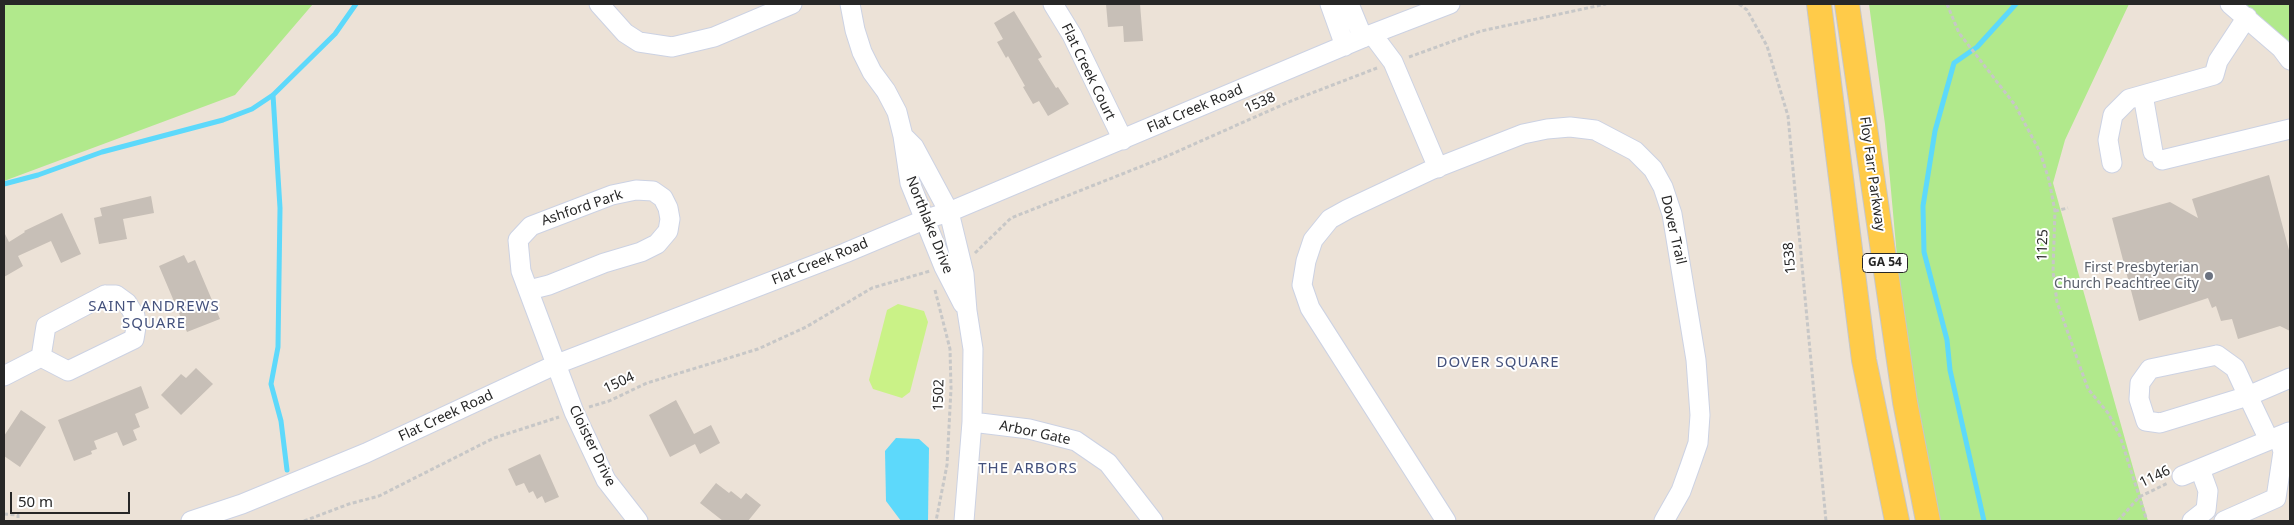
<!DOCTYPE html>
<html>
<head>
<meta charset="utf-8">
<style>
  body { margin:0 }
  #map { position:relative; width:2294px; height:525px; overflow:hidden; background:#ece2d7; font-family:"Noto Sans",sans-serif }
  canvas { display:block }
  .frame { position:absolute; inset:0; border:5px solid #272727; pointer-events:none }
  .scale { position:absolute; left:10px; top:492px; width:120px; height:22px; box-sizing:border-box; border:2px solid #272727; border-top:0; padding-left:6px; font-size:15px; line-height:18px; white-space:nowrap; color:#272727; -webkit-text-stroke:4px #fff; paint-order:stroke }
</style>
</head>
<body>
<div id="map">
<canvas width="2294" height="525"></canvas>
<div class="frame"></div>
<div class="scale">50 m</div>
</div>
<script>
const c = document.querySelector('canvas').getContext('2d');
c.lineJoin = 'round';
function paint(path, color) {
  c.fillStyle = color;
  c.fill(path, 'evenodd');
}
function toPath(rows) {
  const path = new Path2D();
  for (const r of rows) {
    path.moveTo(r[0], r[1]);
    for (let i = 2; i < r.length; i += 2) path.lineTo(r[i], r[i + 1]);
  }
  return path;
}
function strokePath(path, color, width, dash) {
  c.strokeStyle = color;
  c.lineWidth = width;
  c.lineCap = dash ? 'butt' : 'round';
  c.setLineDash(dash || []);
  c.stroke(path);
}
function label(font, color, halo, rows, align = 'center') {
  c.font = font + ' "Noto Sans",sans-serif';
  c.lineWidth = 4;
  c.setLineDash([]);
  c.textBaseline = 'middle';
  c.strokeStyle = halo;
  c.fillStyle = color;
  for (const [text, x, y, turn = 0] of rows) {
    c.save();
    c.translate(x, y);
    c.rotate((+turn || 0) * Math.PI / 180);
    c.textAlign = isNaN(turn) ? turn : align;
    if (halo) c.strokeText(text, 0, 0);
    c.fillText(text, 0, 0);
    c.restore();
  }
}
const green = toPath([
  [4,4,313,4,235,95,4,181],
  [1869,4,2129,4,2065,140,2053,183,2148,521,1928,521,1899,361,1898,268,1885,124],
  [2240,4,2290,4,2290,43,2264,23]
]);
const pitch = toPath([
  [898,304,924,311,928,322,910,392,902,398,873,389,869,380,887,310]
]);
const water = toPath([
  [896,438,919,439,929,448,928,521,901,521,886,501,885,451]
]);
const stream = toPath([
  [273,95,280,208,278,347,271,384,281,421,287,470],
  [4,184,38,175,102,152,223,120,252,109,273,95,335,34,356,4],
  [1984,521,1950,370,1947,340,1924,252,1923,206,1935,131,1954,63,1977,47,2016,4]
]);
const building = toPath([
  [1106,4,1140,4,1143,41,1124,42,1123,26,1108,27],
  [1014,11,1042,57,1038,59,1056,88,1058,87,1069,104,1048,116,1039,101,1033,104,1023,87,1025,86,1008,56,1006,58,997,42,1003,39,994,23],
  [2269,175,2290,254,2290,331,2280,326,2238,339,2232,319,2221,321,2216,306,2212,308,2208,298,2139,321,2112,218,2170,202,2198,218,2192,199],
  [151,196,154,213,123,219,127,239,99,244,94,218,102,216,100,208],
  [62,213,81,254,61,263,51,241,18,256,23,266,4,277,4,232,9,242,25,232,24,231],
  [184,255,188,263,195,260,220,319,187,332,159,266],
  [196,368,213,384,181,415,161,395,181,374,186,378],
  [141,386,149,408,135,414,140,427,133,430,137,440,123,446,117,432,94,441,97,449,91,451,92,454,74,461,58,420],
  [676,400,694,434,711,425,720,443,700,454,695,444,670,457,649,415],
  [21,410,46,427,20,467,4,456,4,436],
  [540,454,559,497,545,503,542,496,537,499,533,491,529,493,524,483,516,486,508,469],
  [716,483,729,493,731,491,741,499,746,493,761,505,748,521,723,521,700,503]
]);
const path = toPath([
  [1739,4,1747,10,1767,46,1788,116,1826,521],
  [1947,4,1959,33,2015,105,2040,152,2049,180,2055,211,2053,271,2057,302,2088,389,2108,413,2120,436,2147,521],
  [1409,57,1481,31,1606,4],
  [2055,211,2068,208],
  [975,253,1011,218,1165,157,1291,101,1377,68],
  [935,290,950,349,951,389,947,465,936,521],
  [589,407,609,401,647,383,758,349,806,327,872,288,930,271],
  [4,514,18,515,18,521],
  [304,521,349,504,379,496,494,438,559,417],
  [2118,521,2139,497,2168,483]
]);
const minor = toPath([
  [599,4,625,33,639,42,672,47,714,37,792,4],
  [850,4,855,30,862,52,872,72,886,91,897,112,903,136,910,183,944,267,963,304],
  [1053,4,1072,35,1123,140],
  [1330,4,1345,46],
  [1349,4,1363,38],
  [2230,4,2281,48,2290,60],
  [1372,34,1393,62,1438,168],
  [2143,95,2153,152],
  [903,136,914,147,949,212,964,274,967,311,973,349,972,422,964,521],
  [2162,160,2290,129],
  [2112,163,2108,140,2113,115,2129,99,2214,75,2218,61,2247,17],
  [529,290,549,285,604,263,641,252,657,244,668,231,670,219,668,208,663,198,653,191,636,190,612,195,531,226,518,240,521,271,574,412,606,480,638,521],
  [105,295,116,295,127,303,135,316,136,327,134,339,68,371,41,357,46,326,105,295],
  [2217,355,2235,368,2248,396,2160,423,2146,421,2139,399,2140,383,2150,369,2217,355],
  [4,376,41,357],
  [972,422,1029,429,1076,441,1108,463,1153,521],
  [2269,440,2248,396,2290,378],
  [2182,476,2289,432],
  [191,521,242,504,366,453,557,364,845,253,926,219,949,212,1372,34,1450,4],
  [1446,521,1310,308,1302,285,1306,261,1313,240,1330,219,1348,209,1431,170,1523,134,1547,129,1570,127,1595,130,1635,151,1653,169,1663,187,1672,214,1696,360,1700,415,1698,443,1690,466,1681,491,1664,521],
  [2192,521,2206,510,2208,491,2200,469],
  [2224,521,2276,498,2283,452,2279,436]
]);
const major = toPath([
  [1819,4,1864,360,1897,521],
  [1847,4,1905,402,1928,521]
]);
const markers = [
  [2209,276,5,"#6b7280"]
];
const shields = [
  [1885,263,45]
];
const shieldNames = [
  ["GA 54",1885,263]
];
const streetNames = [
  ["Flat Creek Court",1088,72,64],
  ["1538",1260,103,-24],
  ["Flat Creek Road",1195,109,-23],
  ["Floy Farr Parkway",1872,174,82],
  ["Ashford Park",582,208,-19],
  ["Northlake Drive",929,225,68],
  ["Dover Trail",1673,230,77],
  ["1125",2043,245,-88],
  ["1538",1790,258,-95],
  ["Flat Creek Road",820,262,-22],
  ["1504",619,383,-25],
  ["1502",939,395,-88],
  ["Flat Creek Road",446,416,-25],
  ["Arbor Gate",1035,433,12],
  ["Cloister Drive",592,446,64],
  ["1146",2155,477,-26]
];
const worshipNames = [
  ["First Presbyterian",2199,268],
  ["Church Peachtree City",2199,284]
];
const neighbourhoodNames = [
  ["SAINT ANDREWS",154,307],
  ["SQUARE",154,324],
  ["DOVER SQUARE",1498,363],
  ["THE ARBORS",1028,469]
];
paint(green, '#b1e98c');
paint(pitch, '#caf287');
paint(water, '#5dd9fb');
strokePath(stream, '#5dd9fb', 5);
paint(building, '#c7bfb7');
strokePath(minor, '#ccd2e3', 21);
strokePath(major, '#c7c7c7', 26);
strokePath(path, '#c7c7c7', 3, [4, 2.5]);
strokePath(minor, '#fff', 19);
strokePath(major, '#ffcb49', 24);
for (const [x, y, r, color] of markers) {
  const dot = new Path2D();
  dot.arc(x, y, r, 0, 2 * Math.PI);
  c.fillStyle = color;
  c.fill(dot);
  strokePath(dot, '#fff', 2);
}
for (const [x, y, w] of shields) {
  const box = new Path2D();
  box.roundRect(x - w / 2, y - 9.5, w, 19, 4);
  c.fillStyle = '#fff';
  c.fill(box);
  strokePath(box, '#272727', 1);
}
label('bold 12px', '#272727', null, shieldNames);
label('14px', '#272727', '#fff', streetNames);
label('14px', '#5b616d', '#fff', worshipNames, 'right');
c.letterSpacing = '1px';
label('15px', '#44517c', '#fff', neighbourhoodNames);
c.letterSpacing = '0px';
</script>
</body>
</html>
